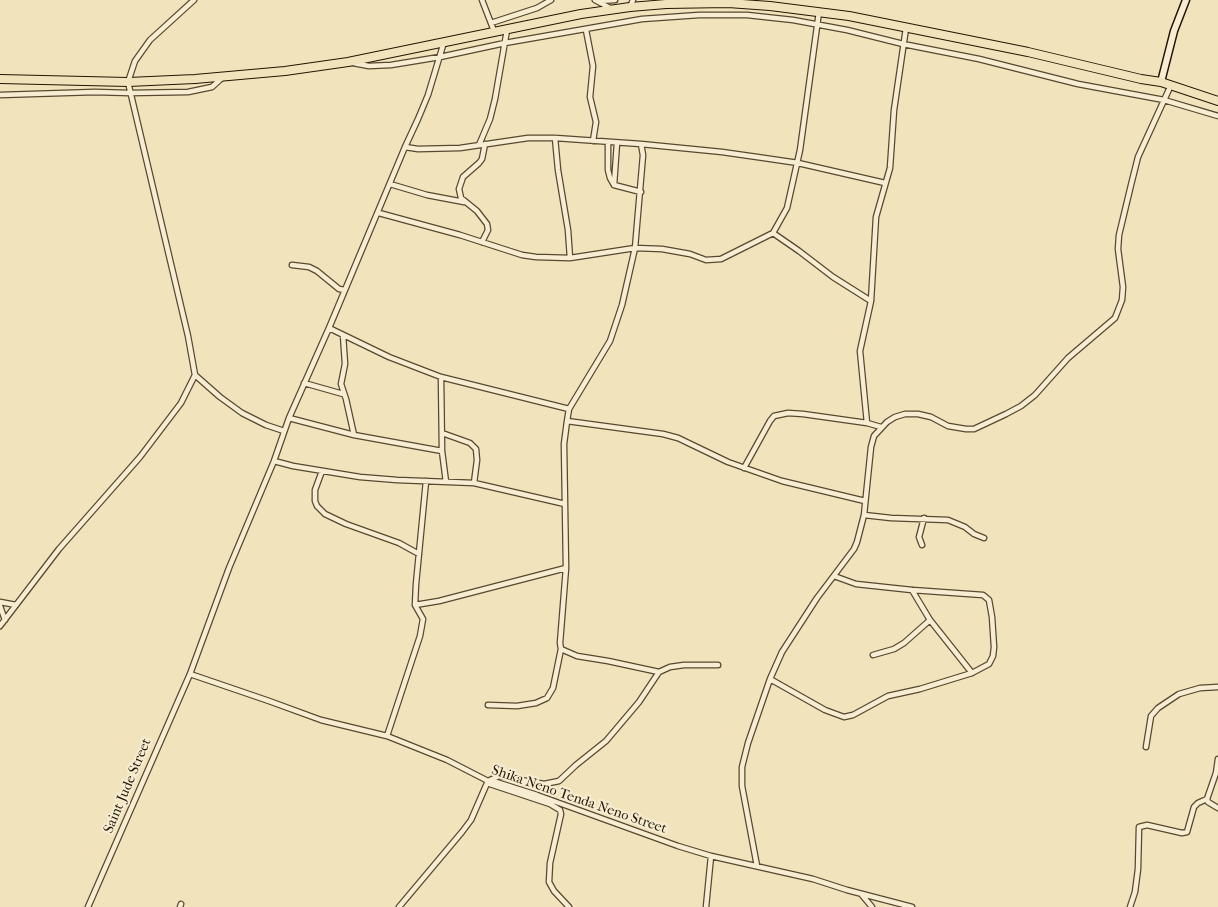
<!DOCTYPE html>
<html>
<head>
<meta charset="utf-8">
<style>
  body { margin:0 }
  canvas { display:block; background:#f1e4bc }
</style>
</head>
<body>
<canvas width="1218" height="907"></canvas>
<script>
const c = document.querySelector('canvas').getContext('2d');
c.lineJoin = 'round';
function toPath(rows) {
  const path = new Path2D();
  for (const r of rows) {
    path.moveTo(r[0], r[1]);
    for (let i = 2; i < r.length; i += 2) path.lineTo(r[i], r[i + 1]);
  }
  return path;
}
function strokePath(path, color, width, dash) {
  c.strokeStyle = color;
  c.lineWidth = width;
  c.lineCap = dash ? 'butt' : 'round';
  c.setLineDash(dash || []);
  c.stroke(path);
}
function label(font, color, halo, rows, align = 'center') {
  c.font = font + ' "IM FELL French Canon",serif';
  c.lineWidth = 4;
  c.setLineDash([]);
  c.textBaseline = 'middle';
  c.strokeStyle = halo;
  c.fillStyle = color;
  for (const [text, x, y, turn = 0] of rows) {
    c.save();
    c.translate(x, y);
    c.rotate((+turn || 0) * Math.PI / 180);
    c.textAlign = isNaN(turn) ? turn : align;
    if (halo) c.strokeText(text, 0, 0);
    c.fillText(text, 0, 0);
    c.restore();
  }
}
const street = toPath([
  [482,0,494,31],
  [595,0,610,8],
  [598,1,615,0],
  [630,7,633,0],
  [491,23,537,8,551,0],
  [586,30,593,66,590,97,596,122,593,141],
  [353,63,369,66,391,65,440,57,505,43,642,19,699,15,747,15,793,20,847,30,903,44,979,59,1078,84,1164,100,1218,116],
  [0,95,95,92,130,93,188,92,212,87,223,77],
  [555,138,558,170,568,230,570,258],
  [608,142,608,170,610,178,614,185,641,192],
  [641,144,722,152,764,158,798,163,885,183],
  [479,145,490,119,495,99,507,30],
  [405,147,418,149,460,148,528,138,555,138,641,144,643,155,635,248,622,305,610,341,569,409,567,421,564,444,566,568,560,643,561,649,577,656,608,661,659,672],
  [390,184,427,195,464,202],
  [614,185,617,143],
  [379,213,460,235,522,255,536,257,570,258,635,248,662,249,690,254,706,260,721,259,773,233,787,208,800,150,819,12],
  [773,233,799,251,833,277,871,301],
  [482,242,488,230,487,224,477,211,461,198,459,189,463,177,479,163,482,159,485,144],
  [292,265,309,267,317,271,339,289,345,290],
  [329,328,389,357,441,377,569,409],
  [343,335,345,364,341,384,346,399,354,435],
  [195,375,220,397,242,413,266,425,284,431],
  [441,377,442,451,446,482],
  [304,383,343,394],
  [289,418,354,435,442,451],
  [567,421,663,434,678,438,728,462,782,481,865,501],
  [867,423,860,351,871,301,876,217,890,168,894,110,906,28],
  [442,433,470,443,476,449,477,460,474,483],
  [274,461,293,466,360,477,397,480,474,483,565,504],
  [744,468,770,421,774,416,788,413,803,414,867,423,881,427],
  [322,471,315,490,315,501,317,506,325,514,346,524,399,543,419,554],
  [864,515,891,518,948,520,965,527,974,534,984,538],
  [922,545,919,537,924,518],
  [912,590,930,620,972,673],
  [0,602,16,605],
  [415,605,439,601,566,568],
  [0,606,5,620],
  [0,626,59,549,140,457,181,403,195,375,188,336,128,82,135,61,150,40,194,0],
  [873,655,894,649,904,643,930,620],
  [190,674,269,701,321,720,387,736,447,760,488,781,496,782,537,795,678,846,711,856,813,879,847,890,912,907],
  [770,679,825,710,844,717,853,715,888,696,920,689,972,673,989,664,993,656,994,647,992,617,989,600,983,595,912,590,856,584,834,576],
  [488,705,517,706,536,703,547,698,553,688,561,649],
  [387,736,420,636,423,619,415,605,416,584,426,481],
  [1146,747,1151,716,1158,708,1179,694,1200,688,1218,687],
  [1218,759,1216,773,1207,799,1208,802,1218,808],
  [487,783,550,804,560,810,561,814,550,863,549,882,554,891,569,907],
  [757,866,742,786,742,767,748,743,770,679,782,652,817,598,854,549,857,542,864,515,871,447,874,436,887,422,895,417,905,414,918,414,931,417,948,426,966,429,974,429,1006,414,1021,406,1035,395,1068,358,1115,318,1122,300,1123,287,1118,249,1119,235,1131,185,1138,157,1171,85],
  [862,895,872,907],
  [88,907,190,674,229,568,274,461,289,418,329,328,405,147,418,119,428,95,444,42],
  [180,907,181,904],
  [399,907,462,832,471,820,488,781,499,776,506,776,521,780,544,784,559,781,576,765,606,741,639,702,659,672,670,667,684,665,718,665],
  [706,907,711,856],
  [1130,907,1135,892,1138,869,1139,827,1147,825,1182,833,1187,832,1194,807,1198,803,1207,799]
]);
const secondary = toPath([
  [1161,82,1174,31,1186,0]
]);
const highway = toPath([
  [0,79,128,82,195,79,285,71,348,62,581,14,630,7,666,4,728,3,770,6,849,16,1028,52,1141,79,1161,82,1218,101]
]);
const streetNames = [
  ["Saint Jude Street",128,786,-67],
  ["Shika Neno Tenda Neno Street",579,800,19]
];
strokePath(street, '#58482f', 7);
strokePath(secondary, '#251400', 9);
strokePath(highway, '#251400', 10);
strokePath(street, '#f6edd3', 4.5);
strokePath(secondary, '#f6edd3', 6);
strokePath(highway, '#f1e4bc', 8);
label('14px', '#251400', '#f6edd3', streetNames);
</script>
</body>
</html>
